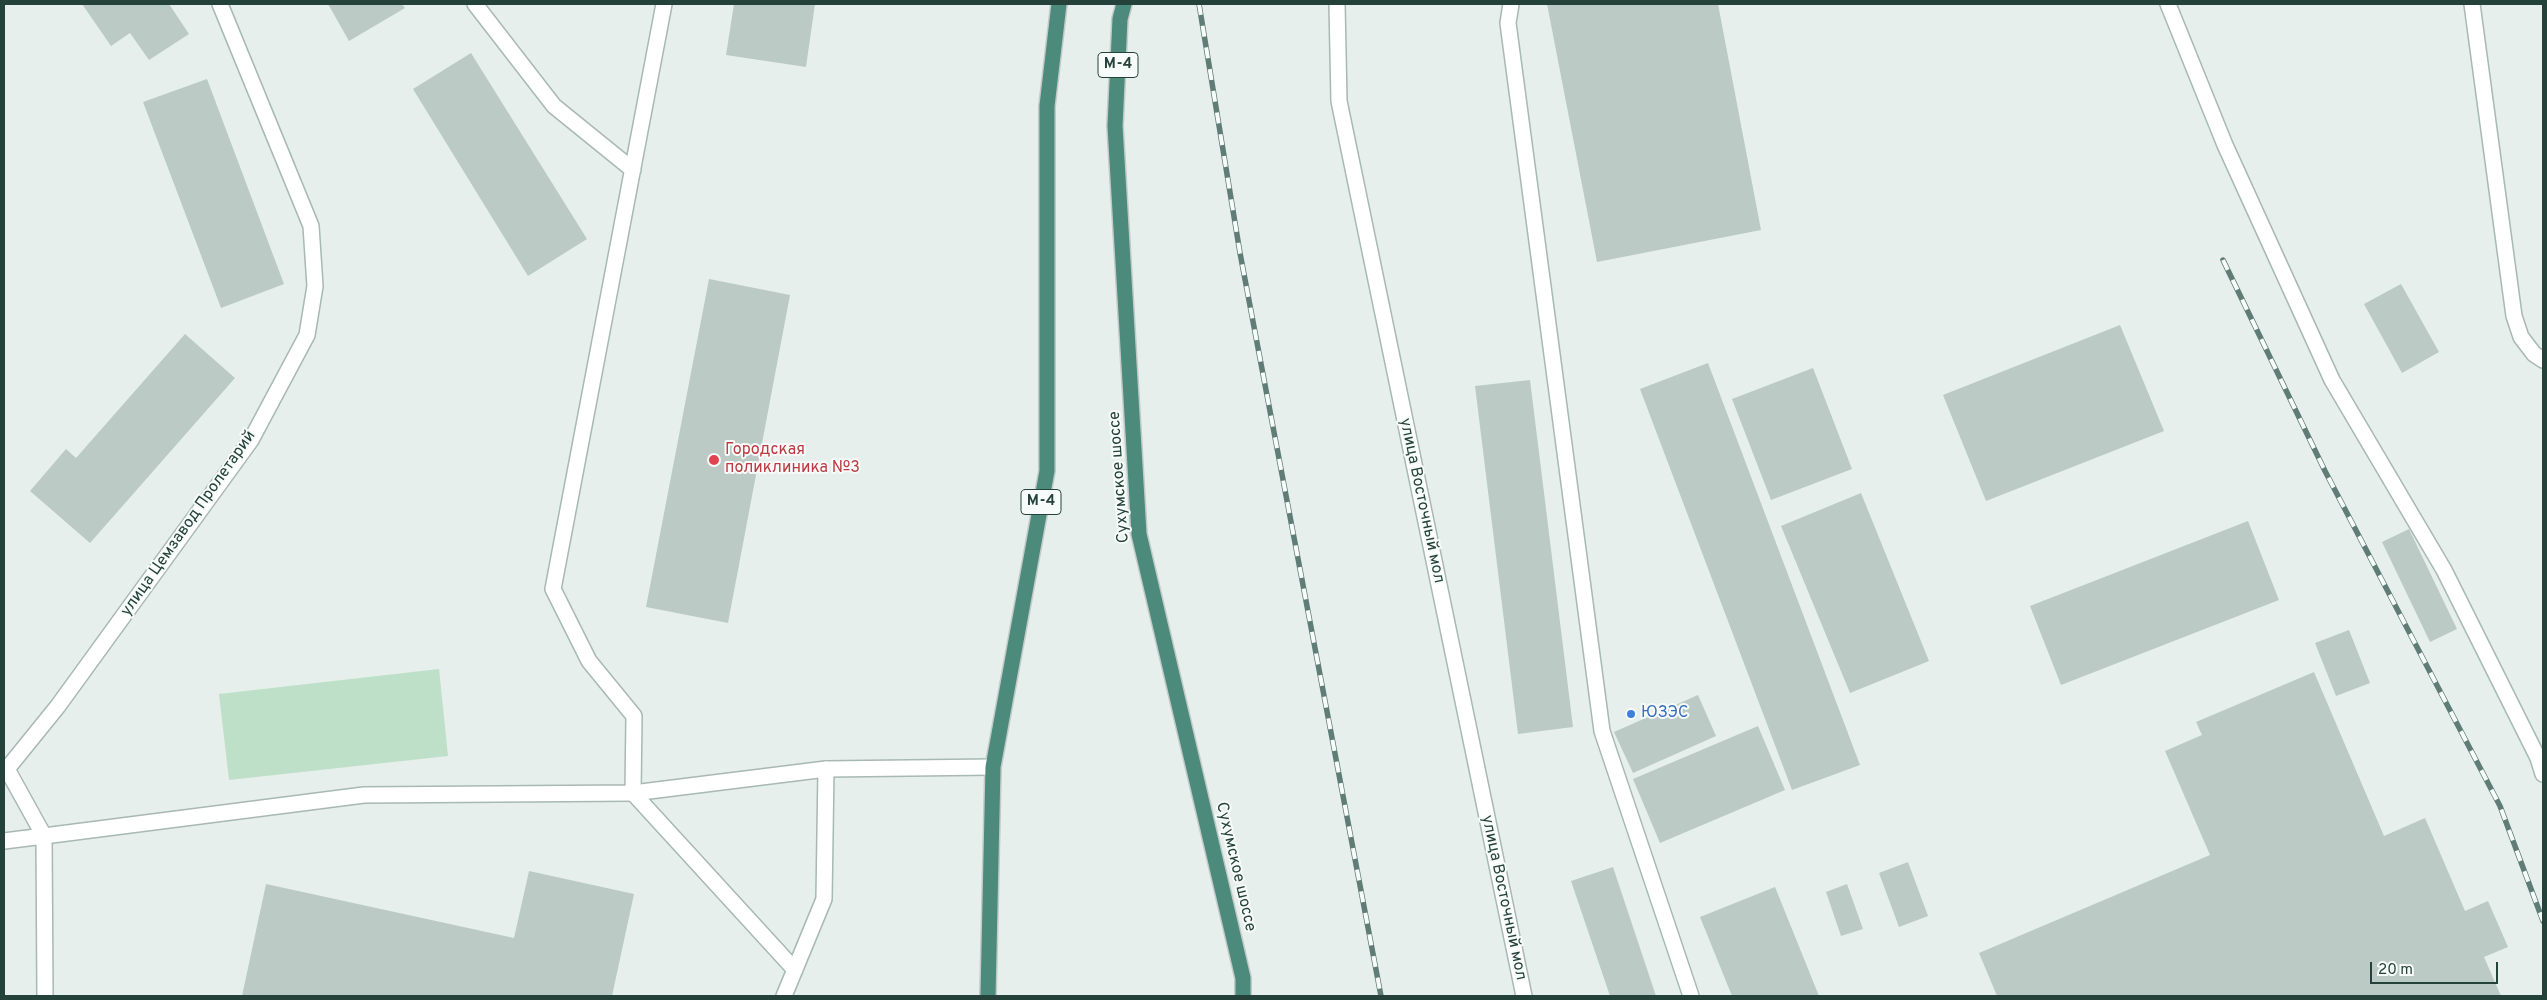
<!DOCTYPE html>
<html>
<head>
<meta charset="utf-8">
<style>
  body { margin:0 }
  #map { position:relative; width:2547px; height:1000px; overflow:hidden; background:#e6efeb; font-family:Overpass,sans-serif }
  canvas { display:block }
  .frame { position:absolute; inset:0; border:5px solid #24423a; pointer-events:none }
  .scale { position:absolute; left:2370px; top:962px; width:128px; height:22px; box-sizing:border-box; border:2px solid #24423a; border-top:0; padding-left:6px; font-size:15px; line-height:18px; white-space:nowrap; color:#24423a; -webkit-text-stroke:4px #f7fbf9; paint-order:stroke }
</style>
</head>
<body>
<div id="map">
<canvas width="2547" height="1000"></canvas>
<div class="frame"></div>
<div class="scale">20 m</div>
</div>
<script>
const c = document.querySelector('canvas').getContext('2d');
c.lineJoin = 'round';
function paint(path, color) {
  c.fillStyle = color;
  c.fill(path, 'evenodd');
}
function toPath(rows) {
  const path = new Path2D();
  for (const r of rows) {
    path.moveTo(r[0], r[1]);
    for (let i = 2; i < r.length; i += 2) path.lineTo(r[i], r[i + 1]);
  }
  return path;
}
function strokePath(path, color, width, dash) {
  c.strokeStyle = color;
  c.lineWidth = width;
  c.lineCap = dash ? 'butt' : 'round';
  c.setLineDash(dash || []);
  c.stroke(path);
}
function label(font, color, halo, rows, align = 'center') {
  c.font = font + ' Overpass,sans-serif';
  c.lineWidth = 4;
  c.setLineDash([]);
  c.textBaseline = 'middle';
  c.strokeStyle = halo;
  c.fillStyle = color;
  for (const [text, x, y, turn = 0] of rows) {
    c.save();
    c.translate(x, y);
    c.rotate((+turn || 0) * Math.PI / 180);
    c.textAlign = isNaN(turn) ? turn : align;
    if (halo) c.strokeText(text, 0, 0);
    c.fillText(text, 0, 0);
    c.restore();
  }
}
const green = toPath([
  [439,669,448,756,229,780,219,694]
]);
const building = toPath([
  [82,4,169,4,189,34,149,60,130,33,111,46],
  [328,4,402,4,405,8,349,41],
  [734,4,815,4,806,67,726,55],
  [1547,4,1718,4,1761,230,1597,262],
  [471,53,587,239,528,276,413,89],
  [207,79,284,284,221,308,143,102],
  [709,279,790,295,728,623,646,607],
  [2401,284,2439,352,2402,373,2364,304],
  [2120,325,2164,431,1986,501,1943,395],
  [185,334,235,378,90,543,30,491,66,449,76,458],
  [1708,363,1860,765,1792,790,1640,389],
  [1813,368,1852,469,1771,500,1732,399],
  [1530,380,1573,727,1518,734,1475,386],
  [1861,493,1929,661,1850,693,1781,526],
  [2248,521,2279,600,2061,685,2030,606],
  [2409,529,2457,629,2430,642,2382,542],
  [2349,630,2370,683,2336,696,2315,643],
  [2314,672,2384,836,2425,818,2465,911,2488,901,2508,947,2484,957,2501,996,1997,996,1979,953,2210,855,2165,751,2202,735,2196,722],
  [1698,695,1716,736,1633,773,1614,732],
  [1758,726,1785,790,1660,843,1633,779],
  [1908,862,1928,916,1899,927,1879,873],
  [1613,867,1656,996,1610,996,1571,881],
  [529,871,634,894,612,996,242,996,266,884,514,938],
  [1847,884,1863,929,1841,936,1826,892],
  [1775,887,1819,996,1732,996,1700,917]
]);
const service = toPath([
  [475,4,554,106,633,170],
  [664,4,553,589,589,661,634,716,633,793,795,970],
  [1511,4,1508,23,1602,731,1691,996],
  [2168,4,2225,145,2332,380,2444,570,2538,758,2543,774],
  [2472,4,2514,316,2521,337,2534,354,2543,360],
  [4,841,44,836],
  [784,996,824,899,826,769]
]);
const minor = toPath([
  [1337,4,1339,101,1524,996],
  [44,836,364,795,633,793,826,769,993,767],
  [45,996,44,836,7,769,58,706,251,440,307,335,315,286,311,226,220,4]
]);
const trunk = toPath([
  [1124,4,1120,19,1115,126,1139,534,1243,978,1243,996],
  [988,996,993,767,1047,471,1047,106,1059,4]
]);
const rail = toPath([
  [1199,4,1240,253,1381,996],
  [2223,260,2325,471,2500,806,2543,921]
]);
const markers = [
  [714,460,6,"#e0444e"],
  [1631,714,5,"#3f7fe0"]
];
const shields = [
  [1118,65,40],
  [1041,502,40]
];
const shieldNames = [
  ["М-4",1118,65],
  ["М-4",1041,502]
];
const healthNames = [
  ["Городская",725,451],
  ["поликлиника №3",725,469]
];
const streetNames = [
  ["Сухумское шоссе",1120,477,-94],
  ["улица Восточный мол",1421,501,78],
  ["улица Цемзавод Пролетарий",189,524,-55],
  ["Сухумское шоссе",1235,867,77],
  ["улица Восточный мол",1503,898,78]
];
const shopNames = [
  ["ЮЗЭС",1641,714]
];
paint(green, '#bfe0c8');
paint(building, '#bbcac4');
strokePath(service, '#a8b8b2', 18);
strokePath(minor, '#a8b8b2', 18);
strokePath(trunk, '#c2cac8', 18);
strokePath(service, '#fff', 15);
strokePath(minor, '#fff', 15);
strokePath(trunk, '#4c8a7c', 15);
strokePath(rail, '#5f7d75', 5.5);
strokePath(rail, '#f7fbf9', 4, [11]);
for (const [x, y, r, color] of markers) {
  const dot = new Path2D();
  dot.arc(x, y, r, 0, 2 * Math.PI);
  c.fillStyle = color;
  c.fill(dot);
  strokePath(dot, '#f7fbf9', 2);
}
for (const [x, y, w] of shields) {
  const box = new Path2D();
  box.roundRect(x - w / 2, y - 12.5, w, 25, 4);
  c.fillStyle = '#f7fbf9';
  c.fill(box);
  strokePath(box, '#24423a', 1);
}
label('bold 15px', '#24423a', null, shieldNames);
label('16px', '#be3a42', '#f7fbf9', healthNames, 'left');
label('16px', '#24423a', '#f7fbf9', streetNames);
label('16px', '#366cbe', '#f7fbf9', shopNames, 'left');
</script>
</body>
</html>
